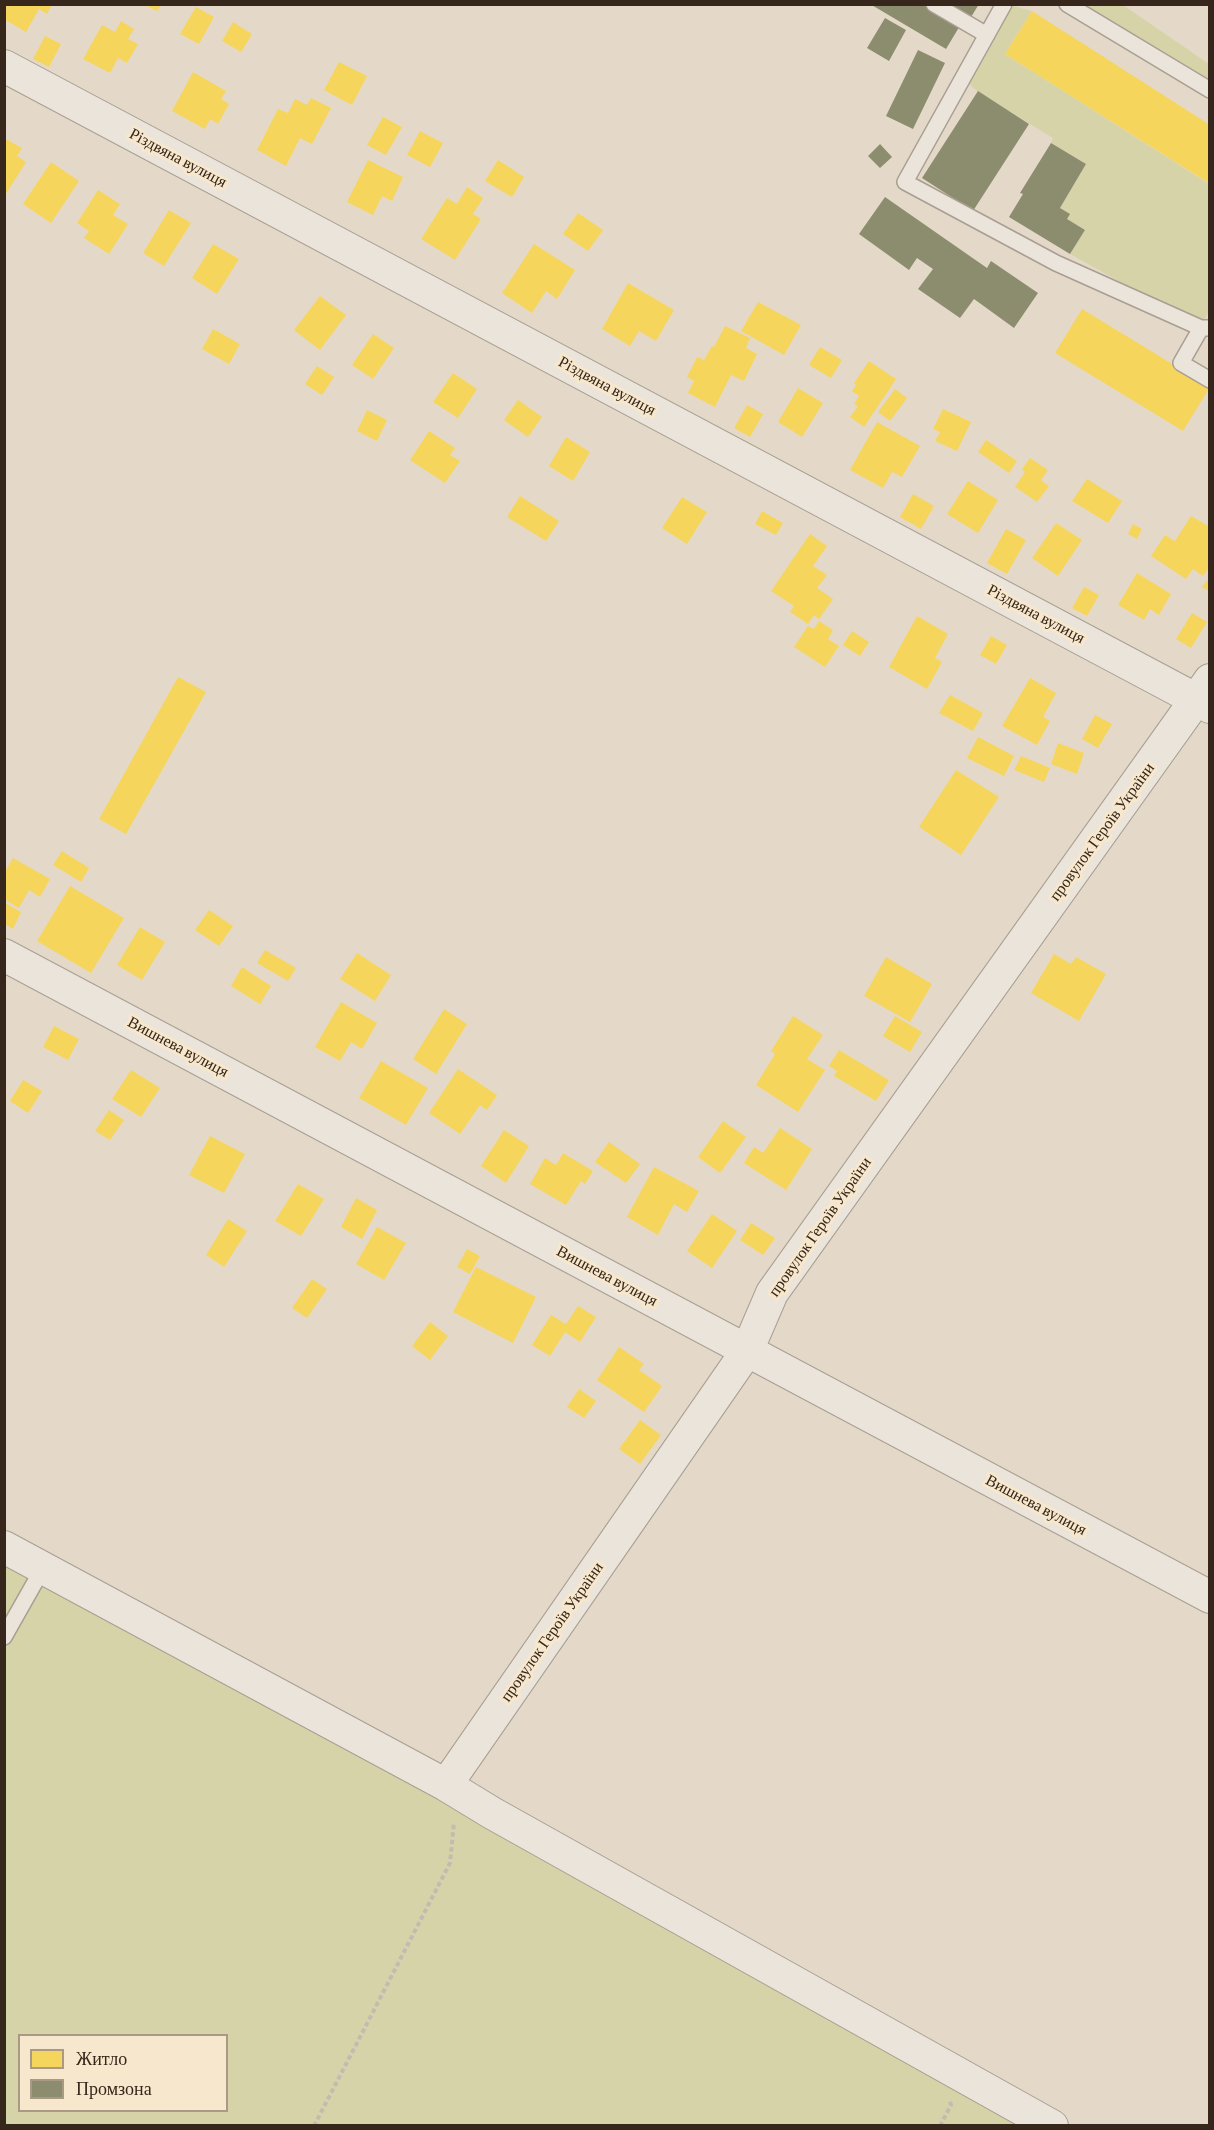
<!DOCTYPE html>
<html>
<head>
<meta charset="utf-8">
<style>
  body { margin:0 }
  #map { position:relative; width:1214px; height:2130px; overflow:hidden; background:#e4d9c8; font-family:"Crimson Pro",serif }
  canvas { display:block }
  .frame { position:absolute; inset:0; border:6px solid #36261b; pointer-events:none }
  .legend { position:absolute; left:18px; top:2034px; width:210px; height:78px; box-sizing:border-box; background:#f7e7cc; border:2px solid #aa9a85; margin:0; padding:8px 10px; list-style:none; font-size:18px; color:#36261b }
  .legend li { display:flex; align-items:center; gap:12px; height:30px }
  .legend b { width:30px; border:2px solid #aa9a85 }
</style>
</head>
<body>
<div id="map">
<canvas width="1214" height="2130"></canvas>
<div class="frame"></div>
<ul class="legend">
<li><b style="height:16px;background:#f6d55c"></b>Житло</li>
<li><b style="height:16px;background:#8c8c6e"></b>Промзона</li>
</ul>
</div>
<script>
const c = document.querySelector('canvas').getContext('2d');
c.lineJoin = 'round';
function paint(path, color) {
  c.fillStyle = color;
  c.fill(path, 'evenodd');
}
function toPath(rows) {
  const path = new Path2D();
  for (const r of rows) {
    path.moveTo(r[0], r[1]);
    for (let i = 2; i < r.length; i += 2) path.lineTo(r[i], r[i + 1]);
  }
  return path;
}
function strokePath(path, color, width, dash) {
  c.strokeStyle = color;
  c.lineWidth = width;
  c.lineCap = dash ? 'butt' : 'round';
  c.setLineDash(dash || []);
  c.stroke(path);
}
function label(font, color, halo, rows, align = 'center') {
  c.font = font + ' "Crimson Pro",serif';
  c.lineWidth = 6;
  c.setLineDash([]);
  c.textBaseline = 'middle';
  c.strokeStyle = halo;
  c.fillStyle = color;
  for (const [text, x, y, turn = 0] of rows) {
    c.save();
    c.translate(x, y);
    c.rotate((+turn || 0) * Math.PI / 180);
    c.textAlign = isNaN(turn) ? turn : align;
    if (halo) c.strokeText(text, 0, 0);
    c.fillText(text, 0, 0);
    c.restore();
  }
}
const green = toPath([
  [1010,5,1032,11,1005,54,1209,184,1209,311,1201,327,1070,254,1085,230,1067,219,1060,208,1086,164,1051,143,1053,138,978,92,967,82],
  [1085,5,1123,5,1209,64,1209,88],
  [4,1547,1047,2125,5,2125],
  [20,2036,226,2036,226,2110,20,2110]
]);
const homes = toPath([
  [8,4,52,4,47,14,39,9,26,32,4,19,4,10],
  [145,5,161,5,157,11],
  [196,7,214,17,199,44,180,34],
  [1032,11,1210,125,1210,184,1005,54],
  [121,21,134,29,128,39,138,44,127,63,118,58,110,73,83,59,102,25,115,32],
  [233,22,252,34,241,52,222,41],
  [45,36,61,44,49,67,33,59],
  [339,62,367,76,352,105,324,90],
  [193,72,226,91,221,99,229,104,218,124,210,119,205,129,172,111],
  [311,98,331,108,312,144,300,138,286,166,257,150,278,109,288,113,295,99,307,105],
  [383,117,402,127,386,155,367,145],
  [420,131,443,143,430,167,407,155],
  [4,138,22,148,17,156,26,162,4,197],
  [368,160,403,177,392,201,382,196,373,215,347,202],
  [498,160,524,177,512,197,485,181],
  [51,162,79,181,51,223,23,204],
  [467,187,483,198,473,214,481,219,455,260,421,239,447,198,457,204],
  [98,190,120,204,113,215,128,224,109,254,84,238,89,231,77,223],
  [169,210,191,223,164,266,143,253],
  [578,213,603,230,588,251,563,234],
  [213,244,239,259,217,294,192,278],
  [534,244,575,270,557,299,546,291,532,313,502,293],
  [628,283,674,310,656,341,639,331,630,346,602,329],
  [320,296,346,315,320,350,294,330],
  [758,302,801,325,784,355,741,331],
  [1082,309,1210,387,1183,431,1055,353],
  [725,326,750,338,746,348,757,354,744,381,731,375,715,407,688,393,694,381,687,377,697,357,704,360,712,346,714,347],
  [213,329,240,344,229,364,202,349],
  [373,334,394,348,373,379,352,365],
  [820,347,842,360,831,378,809,365],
  [869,361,896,379,864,427,850,417,858,406,854,404,859,396,852,391,856,385,854,383],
  [317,366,334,377,322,395,305,384],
  [453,373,477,389,458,418,433,402],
  [798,388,823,403,802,437,778,422],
  [895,389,907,398,890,421,878,412],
  [518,400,542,417,528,437,504,420],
  [747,405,763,414,750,437,734,428],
  [943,409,971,422,957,451,935,441,940,432,933,429],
  [367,410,387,420,377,441,357,431],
  [877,422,920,446,902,477,892,472,883,488,850,470],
  [429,431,455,448,450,455,460,461,445,483,410,460],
  [566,437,590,452,573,481,549,466],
  [986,440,1017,461,1009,473,978,452],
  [1030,458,1048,470,1041,480,1049,486,1037,502,1015,487,1025,472,1022,469],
  [1087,479,1122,501,1108,523,1072,501],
  [968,481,998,500,978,533,947,514],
  [913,494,934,506,921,529,900,517],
  [520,496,559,521,546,541,507,517],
  [682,497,707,512,687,544,662,528],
  [762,511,783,523,776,535,755,524],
  [1191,516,1210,527,1210,566,1203,576,1193,569,1186,579,1151,556,1165,535,1175,541],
  [1056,523,1082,540,1058,576,1032,558],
  [1133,524,1142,529,1137,539,1128,534],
  [1006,529,1026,540,1007,574,987,563],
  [810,534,827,546,813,566,827,575,817,588,833,599,819,619,814,615,808,624,790,612,794,606,771,591],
  [1137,573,1171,594,1159,615,1150,609,1144,620,1118,605],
  [1210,577,1210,592,1202,587],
  [1084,587,1099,595,1087,616,1072,608],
  [1192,613,1207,622,1191,648,1176,639],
  [917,616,948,634,935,658,942,662,927,689,889,667],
  [819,621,833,630,828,639,839,646,825,667,794,647,808,626,814,629],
  [852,631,869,642,860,656,843,645],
  [991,636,1007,645,996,664,980,655],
  [178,677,206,692,126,834,99,819],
  [1030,678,1056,693,1043,717,1050,721,1037,745,1002,726],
  [950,695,983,713,973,731,939,713],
  [1095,715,1112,724,1098,748,1082,739],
  [978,737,1014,756,1004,776,967,758],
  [1058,743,1084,753,1077,774,1051,764],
  [1021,756,1050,768,1044,782,1014,770],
  [956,770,999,797,961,855,919,827],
  [62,851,89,868,81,882,53,865],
  [13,858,50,879,40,897,29,890,19,908,4,899,4,873],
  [70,886,124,918,91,973,37,941],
  [5,903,21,912,13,929,5,924],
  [209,910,233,926,219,946,195,930],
  [140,927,165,942,142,980,117,965],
  [265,950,296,968,288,981,257,963],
  [357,953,391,975,375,1001,340,979],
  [1054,954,1071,964,1076,957,1106,974,1079,1021,1031,993],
  [886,957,932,984,910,1022,864,996],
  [242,967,271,986,260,1004,231,986],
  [341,1002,377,1023,362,1049,351,1042,340,1061,315,1047],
  [444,1009,467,1024,436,1074,413,1059],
  [793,1016,823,1035,807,1059,825,1070,798,1112,756,1085,775,1054,771,1051],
  [895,1016,922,1032,910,1052,883,1036],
  [54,1026,79,1039,68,1060,43,1047],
  [839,1050,889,1080,876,1101,834,1076,837,1071,829,1066],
  [381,1061,428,1088,406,1125,359,1098],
  [458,1069,497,1095,487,1110,480,1105,460,1134,429,1113],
  [131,1070,160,1088,141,1117,112,1099],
  [23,1080,42,1091,28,1113,10,1101],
  [109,1110,124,1120,110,1140,95,1131],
  [723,1121,746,1137,720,1173,698,1157],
  [780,1128,812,1149,786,1190,744,1163,754,1147,763,1153],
  [504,1130,529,1146,506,1183,481,1166],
  [210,1136,245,1154,224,1193,189,1175],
  [609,1142,640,1164,626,1183,595,1162],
  [563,1153,593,1171,585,1184,581,1181,566,1205,530,1184,545,1158,556,1165],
  [654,1167,699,1191,687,1212,674,1204,658,1235,627,1217],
  [298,1184,324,1199,301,1236,275,1221],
  [356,1198,377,1210,362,1239,341,1227],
  [712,1214,737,1231,712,1268,687,1251],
  [228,1219,247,1231,224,1267,206,1255],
  [751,1223,775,1238,763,1255,740,1240],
  [377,1227,406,1243,384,1280,356,1264],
  [467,1249,480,1256,470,1274,457,1267],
  [476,1267,536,1297,513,1343,453,1312],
  [312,1279,327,1289,307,1318,292,1308],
  [578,1306,596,1317,580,1342,565,1332,550,1356,532,1345,551,1315,566,1324],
  [430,1322,448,1336,430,1360,412,1346],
  [619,1347,644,1364,639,1370,662,1386,644,1412,597,1380],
  [579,1389,596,1401,584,1418,567,1407],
  [640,1420,661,1435,640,1464,619,1449]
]);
const industry = toPath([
  [870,4,928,4,961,24,946,49],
  [939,4,979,4,968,22],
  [885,18,906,30,889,61,867,48],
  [918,50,945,63,913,129,886,116],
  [978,91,1029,124,973,211,922,178],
  [1051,143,1086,164,1060,208,1070,214,1067,219,1085,230,1070,254,1009,217,1023,194,1020,193],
  [880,144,892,157,880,168,868,156],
  [885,197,987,268,991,261,1038,293,1014,328,974,299,960,318,918,289,933,269,917,258,909,270,859,234]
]);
const path = toPath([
  [314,2126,450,1863,454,1822],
  [940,2126,951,2105,950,2101]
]);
const service = toPath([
  [934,4,987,35],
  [1004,4,905,182,1056,263,1201,328,1210,328],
  [1067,4,1210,90],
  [1201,328,1181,363,1210,380],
  [4,1637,43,1568]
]);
const minor = toPath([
  [4,66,1210,707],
  [4,955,1210,1597],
  [4,1547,446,1785,492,1813,1052,2126],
  [446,1785,747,1351,772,1293,1210,680]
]);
const streetNames = [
  ["Різдвяна вулиця",178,158,28],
  ["Різдвяна вулиця",607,386,28],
  ["Різдвяна вулиця",1036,614,28],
  ["провулок Героїв України",1102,832,-54],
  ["Вишнева вулиця",178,1047,28],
  ["провулок Героїв України",820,1227,-55],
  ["Вишнева вулиця",607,1276,28],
  ["Вишнева вулиця",1036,1505,28],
  ["провулок Героїв України",552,1632,-55]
];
paint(green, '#d7d3a9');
paint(homes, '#f6d55c');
paint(industry, '#8c8c6e');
strokePath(service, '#a89e92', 18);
strokePath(minor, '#a89e92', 34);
strokePath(path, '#c3bbb1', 4, [4.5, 3]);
strokePath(service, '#ebe4da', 15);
strokePath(minor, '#ebe4da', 32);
label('16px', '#36261b', '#f7e7cc', streetNames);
</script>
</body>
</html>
